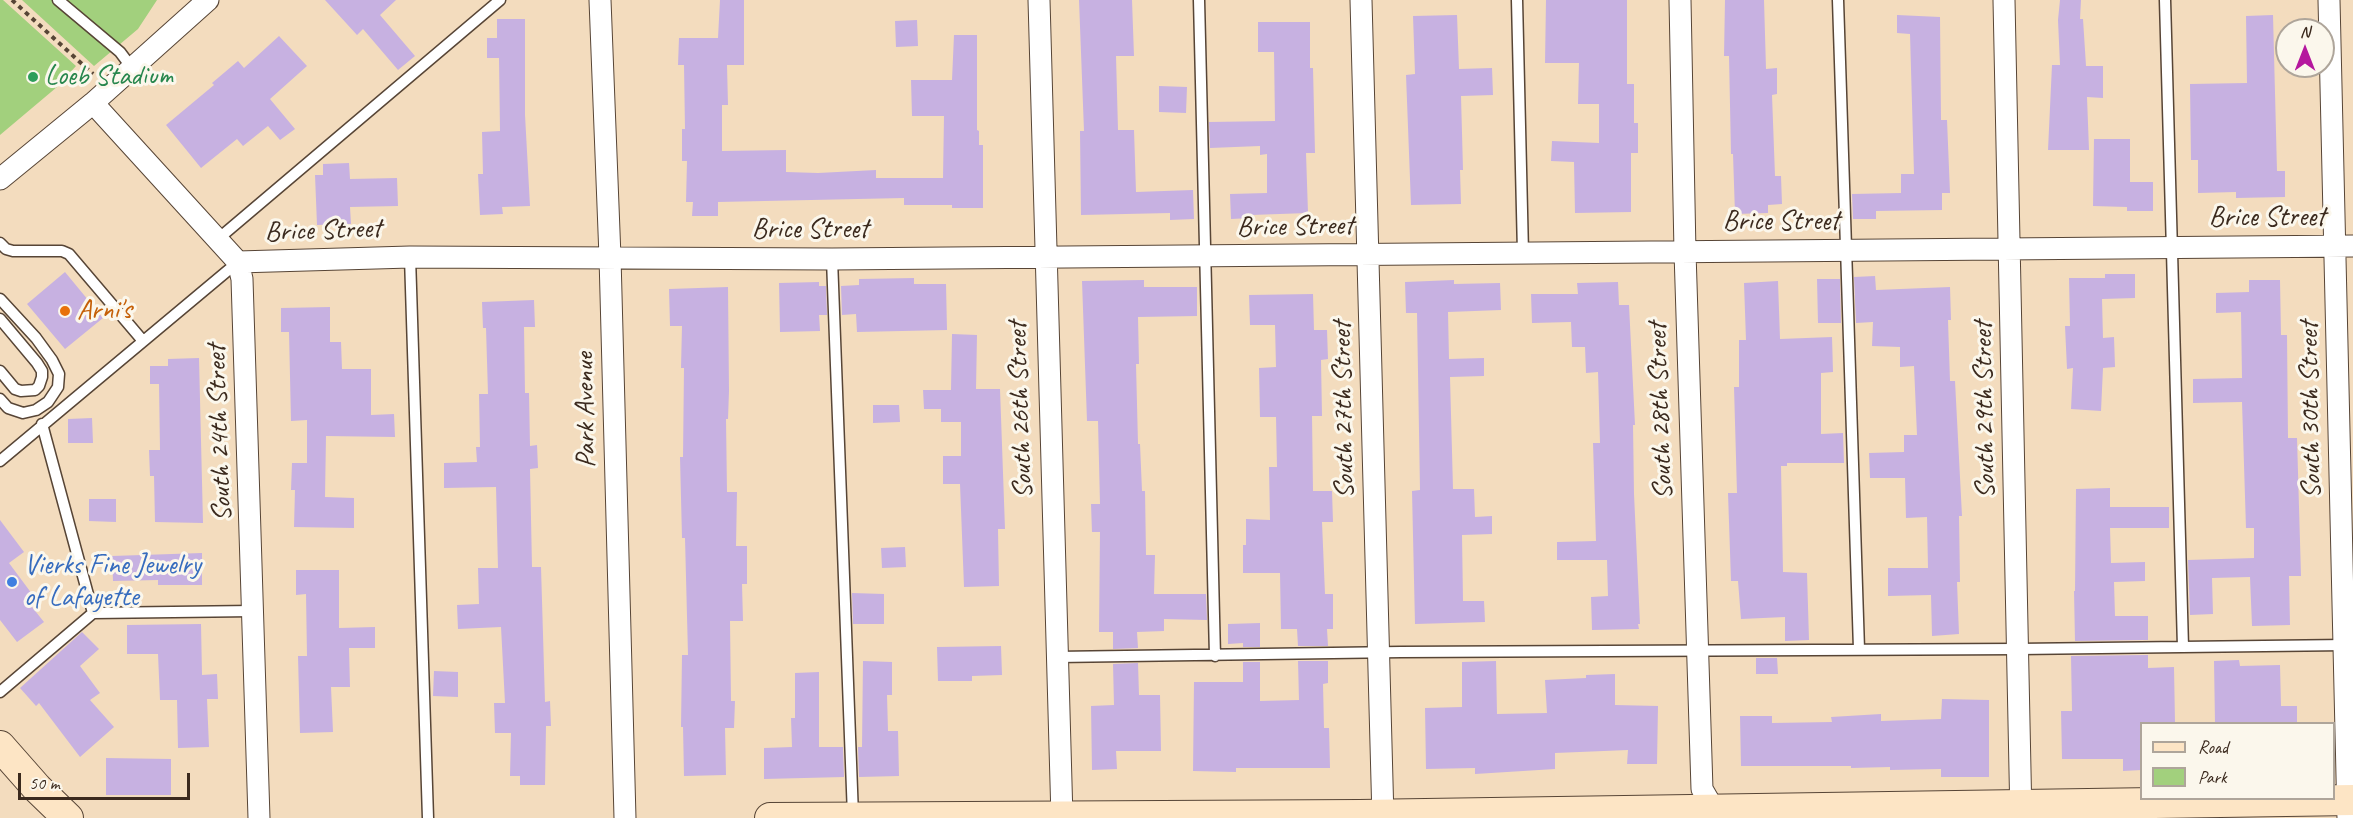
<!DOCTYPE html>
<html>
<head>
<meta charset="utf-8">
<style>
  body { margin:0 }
  #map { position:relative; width:2353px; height:818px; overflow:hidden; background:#f3dcbe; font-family:Caveat,sans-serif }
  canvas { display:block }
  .legend { position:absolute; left:2140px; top:722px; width:195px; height:78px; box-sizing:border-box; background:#fbf7ec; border:2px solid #aea59a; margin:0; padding:8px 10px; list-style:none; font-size:18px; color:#3b2a1e }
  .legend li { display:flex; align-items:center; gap:12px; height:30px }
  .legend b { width:30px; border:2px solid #aea59a }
  .north { position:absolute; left:2275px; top:18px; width:60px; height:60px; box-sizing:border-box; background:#fbf7ec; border:2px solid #aea59a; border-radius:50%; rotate:0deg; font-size:16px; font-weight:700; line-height:24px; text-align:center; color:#3b2a1e }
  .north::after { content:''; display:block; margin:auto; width:21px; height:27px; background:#b5179e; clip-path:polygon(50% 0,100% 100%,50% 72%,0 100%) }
  .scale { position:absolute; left:18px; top:773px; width:172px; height:27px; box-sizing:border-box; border:3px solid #3b2a1e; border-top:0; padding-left:8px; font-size:18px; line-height:21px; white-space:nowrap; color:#3b2a1e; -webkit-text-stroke:4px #fbf7ec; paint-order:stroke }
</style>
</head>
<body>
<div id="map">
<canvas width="2353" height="818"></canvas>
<ul class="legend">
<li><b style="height:8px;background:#fde5c5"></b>Road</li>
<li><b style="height:16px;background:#a2d07d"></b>Park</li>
</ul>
<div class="north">N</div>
<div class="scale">50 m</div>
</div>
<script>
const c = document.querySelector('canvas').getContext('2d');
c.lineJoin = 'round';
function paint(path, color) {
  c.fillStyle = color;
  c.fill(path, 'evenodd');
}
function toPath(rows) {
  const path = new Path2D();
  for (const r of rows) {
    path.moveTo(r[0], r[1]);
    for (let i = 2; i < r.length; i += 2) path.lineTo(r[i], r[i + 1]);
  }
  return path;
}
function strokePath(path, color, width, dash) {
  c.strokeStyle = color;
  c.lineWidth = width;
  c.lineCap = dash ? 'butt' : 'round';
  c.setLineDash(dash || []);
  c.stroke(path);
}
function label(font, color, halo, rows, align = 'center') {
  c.font = font + ' Caveat,sans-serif';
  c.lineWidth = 6;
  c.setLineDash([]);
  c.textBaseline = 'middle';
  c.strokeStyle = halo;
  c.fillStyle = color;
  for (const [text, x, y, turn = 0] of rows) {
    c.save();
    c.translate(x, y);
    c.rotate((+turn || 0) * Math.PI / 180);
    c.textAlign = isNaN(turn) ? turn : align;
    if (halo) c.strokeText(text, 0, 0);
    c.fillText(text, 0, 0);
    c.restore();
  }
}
const green = toPath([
  [0,0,3,0,76,66,57,87,0,135],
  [22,0,157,0,138,29,94,66]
]);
const building = toPath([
  [325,0,396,0,380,15,415,56,398,70,363,29,357,35],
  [720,0,744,0,744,65,727,65,728,105,722,105,722,151,786,150,786,172,818,173,876,170,876,178,943,178,944,116,912,116,911,80,952,80,954,35,977,35,977,130,979,131,979,145,983,145,983,208,952,208,952,205,904,205,904,198,718,202,718,216,692,216,693,202,686,202,687,161,682,161,682,129,685,129,684,65,678,65,679,38,718,38],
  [1079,0,1132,0,1134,56,1116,56,1118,130,1134,130,1136,192,1193,190,1194,219,1170,220,1170,213,1081,215,1080,131,1084,131],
  [1546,0,1627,0,1627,84,1634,84,1634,123,1638,123,1638,153,1631,153,1631,212,1575,213,1574,162,1551,161,1552,141,1599,143,1599,104,1578,104,1579,63,1545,63],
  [1725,0,1764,0,1766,69,1777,68,1777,94,1772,95,1775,176,1781,176,1782,204,1768,205,1768,213,1735,214,1733,154,1731,154,1729,56,1724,56],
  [2060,0,2081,0,2080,19,2083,19,2086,66,2103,66,2103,98,2087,97,2089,150,2048,150,2052,65,2060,65,2058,20],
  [1457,15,1459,69,1492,68,1493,95,1461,96,1463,170,1460,170,1461,204,1411,205,1406,75,1415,74,1413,16],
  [1897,15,1940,17,1941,120,1947,120,1950,193,1942,193,1942,210,1876,211,1876,219,1853,219,1852,194,1901,193,1901,174,1914,174,1910,34,1897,33],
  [2273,15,2277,171,2285,171,2285,197,2236,198,2236,192,2198,193,2198,160,2191,160,2190,84,2247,83,2246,16],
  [497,19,525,19,525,115,530,206,502,207,503,214,480,215,478,174,483,174,482,132,500,131,499,58,487,58,487,38,497,38],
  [917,20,918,46,896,47,895,21],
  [1258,22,1310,22,1310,68,1313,68,1315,153,1306,153,1308,213,1251,215,1251,218,1231,219,1230,194,1267,193,1267,154,1260,155,1260,146,1210,148,1209,122,1275,121,1274,52,1258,52],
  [279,36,307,66,270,99,295,129,280,140,268,126,243,146,237,139,201,168,166,125,214,85,212,83,238,61,244,68],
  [1159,86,1187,87,1186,113,1159,112],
  [2094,139,2130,139,2130,182,2153,182,2153,211,2127,211,2127,207,2093,206],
  [349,163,350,179,397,178,398,206,350,207,351,224,317,225,315,175,323,175,323,164],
  [65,272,103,318,65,349,27,304],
  [2105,274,2135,274,2135,298,2102,299,2103,338,2114,337,2115,367,2103,368,2101,411,2071,409,2073,368,2067,369,2065,326,2070,326,2069,278,2105,278],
  [1875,276,1876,290,1950,287,1951,320,1948,320,1950,381,1955,381,1962,516,1959,516,1960,582,1957,582,1959,634,1932,636,1931,595,1888,596,1888,568,1928,568,1927,517,1906,518,1905,478,1870,478,1869,453,1904,452,1904,435,1917,435,1914,366,1900,367,1900,347,1872,346,1873,322,1856,323,1854,277],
  [914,278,914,284,946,284,947,330,857,332,856,314,842,315,841,286,859,285,859,279],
  [1817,279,1840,279,1841,323,1818,323],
  [1144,280,1144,287,1197,287,1197,316,1138,317,1139,364,1136,364,1138,444,1140,444,1142,491,1145,491,1146,555,1155,555,1154,594,1206,594,1207,620,1164,619,1164,631,1137,632,1138,648,1113,649,1113,632,1099,632,1100,532,1092,532,1091,504,1100,504,1098,421,1087,421,1082,281],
  [1454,280,1454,284,1500,283,1501,310,1448,312,1449,359,1484,358,1484,376,1450,377,1453,489,1474,489,1475,517,1492,516,1492,534,1462,535,1463,601,1484,601,1485,622,1415,624,1412,491,1420,490,1417,313,1406,313,1405,282],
  [2249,280,2280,280,2281,335,2287,335,2288,438,2297,438,2301,576,2289,576,2290,625,2252,626,2250,577,2212,578,2213,614,2190,615,2188,560,2254,558,2254,528,2246,528,2242,402,2193,403,2193,379,2242,378,2241,312,2216,313,2216,293,2249,292],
  [1778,281,1780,339,1832,337,1833,372,1821,373,1821,434,1843,433,1844,463,1787,463,1787,466,1781,466,1783,572,1807,573,1809,640,1785,641,1785,617,1741,619,1738,581,1731,581,1728,493,1737,493,1734,387,1739,387,1739,340,1746,340,1744,283],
  [819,282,819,286,826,286,827,315,819,315,820,331,780,332,779,283],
  [1618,282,1619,305,1629,305,1635,425,1633,425,1634,494,1640,624,1638,624,1639,629,1592,630,1591,597,1608,596,1607,560,1557,560,1557,542,1596,541,1593,443,1600,443,1598,372,1586,373,1585,347,1572,347,1571,322,1532,323,1531,294,1578,294,1577,283],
  [728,287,729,391,728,419,726,419,727,492,737,492,736,546,747,546,747,584,742,584,743,621,730,621,731,701,735,701,734,728,725,728,726,775,684,776,683,727,681,727,682,655,688,655,685,538,682,538,680,457,683,457,684,368,681,368,682,326,670,326,669,289],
  [1313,294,1314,330,1327,330,1328,359,1321,360,1322,416,1312,416,1313,491,1332,491,1333,522,1322,522,1325,594,1333,594,1333,629,1327,629,1328,646,1298,646,1297,629,1281,629,1280,573,1243,573,1243,545,1246,545,1246,519,1270,520,1269,467,1277,467,1276,417,1260,417,1259,368,1276,367,1275,325,1250,325,1249,295],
  [534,300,535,327,524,327,525,393,529,393,530,446,537,445,538,468,530,469,532,567,541,567,545,702,550,701,551,726,546,726,545,785,520,785,520,776,510,776,511,733,495,733,494,703,505,703,501,627,458,629,457,605,479,604,478,568,498,568,496,487,444,488,444,463,477,462,476,447,480,447,479,394,488,394,486,328,483,328,482,302],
  [330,307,330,342,341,342,342,369,371,369,371,415,394,414,395,437,326,436,325,497,354,498,354,528,294,527,295,490,291,490,292,463,307,463,307,420,291,421,289,332,281,332,281,308],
  [952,334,977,335,976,389,1000,389,1005,529,998,529,999,586,964,587,960,484,943,484,943,456,961,456,961,422,941,422,941,409,924,409,923,390,951,390],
  [199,358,203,523,155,522,154,476,150,476,149,450,160,450,159,384,150,384,150,366,168,366,168,359],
  [873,405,899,405,900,422,873,423],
  [92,418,93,443,68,443,68,419],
  [2110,488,2110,507,2169,507,2169,528,2110,528,2111,563,2145,562,2145,581,2114,582,2115,616,2148,616,2148,640,2075,641,2074,591,2075,591,2076,489],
  [89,499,116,499,116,522,89,521],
  [0,520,24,552,9,563,38,602,32,607,44,622,17,642,0,620],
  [905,547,906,567,882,568,881,548],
  [202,553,202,585,158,585,158,580,113,581,112,556],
  [296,570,339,570,339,628,375,627,375,648,349,648,350,687,331,687,333,732,300,733,298,656,307,656,306,594,296,595],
  [852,593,884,594,884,624,853,624],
  [1260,623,1260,647,1243,647,1243,643,1228,644,1228,624],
  [201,624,202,675,217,674,218,699,207,699,209,747,178,748,177,700,160,700,158,654,127,654,127,625],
  [82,632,99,649,80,666,100,693,90,700,114,727,80,757,39,703,36,706,20,688],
  [1001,646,1002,675,972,676,972,681,938,681,937,647],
  [2148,655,2148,668,2174,667,2175,723,2142,723,2142,770,2123,771,2123,759,2062,759,2061,711,2072,711,2071,656],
  [1756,658,1777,658,1778,674,1756,674],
  [2239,660,2240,666,2280,665,2281,706,2297,706,2297,723,2215,723,2214,661],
  [863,661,892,662,892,695,887,695,888,731,898,731,899,776,859,777,858,747,862,747],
  [1298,661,1328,661,1328,683,1323,684,1324,728,1329,728,1330,768,1236,768,1236,772,1193,771,1194,682,1243,682,1243,662,1260,662,1260,701,1299,700],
  [1496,661,1497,714,1547,713,1545,680,1586,678,1586,675,1615,674,1615,705,1658,706,1657,764,1627,764,1628,750,1555,753,1555,769,1475,774,1475,768,1426,769,1425,708,1462,707,1462,662],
  [1138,663,1139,695,1160,695,1161,751,1116,751,1117,769,1092,770,1091,706,1114,705,1113,664],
  [434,671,458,672,458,697,433,696],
  [819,672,819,747,843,747,844,777,764,779,764,748,792,747,791,718,795,718,795,673],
  [1942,699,1989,700,1989,777,1941,777,1941,769,1890,770,1890,767,1851,768,1851,766,1741,766,1740,716,1772,716,1772,723,1832,722,1831,717,1881,714,1881,721,1941,719],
  [106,758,171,759,171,795,106,795]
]);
const path = toPath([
  [12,0,93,74]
]);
const lane = toPath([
  [58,0,120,52,132,68],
  [1199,0,1215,656],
  [1517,0,1523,253],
  [1838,0,1859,649],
  [2165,0,2183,647],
  [218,239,500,0],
  [0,243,6,249,13,251,62,251,69,254,143,341],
  [410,257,428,818],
  [832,259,853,816],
  [0,299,36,338,52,360,59,374,58,387,48,402,36,410,23,413,8,408,0,399],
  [0,319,37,363,42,371,42,377,39,386,35,390,21,391,15,389,0,371],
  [42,424,93,613],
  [0,461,238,262],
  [1057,657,1401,652,2018,649,2346,645],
  [0,692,93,613,253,611]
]);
const street = toPath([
  [600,0,610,257,625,818],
  [1039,0,1062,818],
  [1361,0,1383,818],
  [1680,0,1685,252,1702,789,1713,808,1713,818],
  [2004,0,2021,818],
  [2329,0,2348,818],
  [93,103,238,262,242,279,259,818],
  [0,179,93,103,208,0],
  [238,262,410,257,832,259,2353,246]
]);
const secondary = toPath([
  [0,746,37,788,68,818],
  [770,818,1359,815,2353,800]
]);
const markers = [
  [33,77,6,"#2e9e5b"],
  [65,311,6,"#e8710a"],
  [12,582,6,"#3f7fe0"]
];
const leisureNames = [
  ["Loeb Stadium",45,77]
];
const streetNames = [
  ["Brice Street",2267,218],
  ["Brice Street",1781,222],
  ["Brice Street",1295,227,-1],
  ["Brice Street",810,230],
  ["Brice Street",323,231,-2],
  ["Park Avenue",586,410,-91],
  ["South 26th Street",1021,410,-92],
  ["South 27th Street",1344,410,-91],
  ["South 29th Street",1985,410,-91],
  ["South 30th Street",2311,410,-91],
  ["South 28th Street",1661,411,-92],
  ["South 24th Street",220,433,-92]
];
const foodNames = [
  ["Arni's",77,311]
];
const shopNames = [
  ["Vierks Fine Jewelry",24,566],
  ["of Lafayette",24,598]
];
paint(green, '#a2d07d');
paint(building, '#c7b1e1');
strokePath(lane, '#574536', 13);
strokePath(street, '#574536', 23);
strokePath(secondary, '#574536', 32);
strokePath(path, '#574536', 4, [4.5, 4.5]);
strokePath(lane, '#fff', 10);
strokePath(street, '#fff', 21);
strokePath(secondary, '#fde5c5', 30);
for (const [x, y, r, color] of markers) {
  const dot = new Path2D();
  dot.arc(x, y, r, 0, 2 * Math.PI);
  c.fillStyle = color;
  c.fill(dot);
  strokePath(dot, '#fbf7ec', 2);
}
label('28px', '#27864d', '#fbf7ec', leisureNames, 'left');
label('28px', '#3b2a1e', '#fbf7ec', streetNames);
label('28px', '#c56008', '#fbf7ec', foodNames, 'left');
label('28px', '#366cbe', '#fbf7ec', shopNames, 'left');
</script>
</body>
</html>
